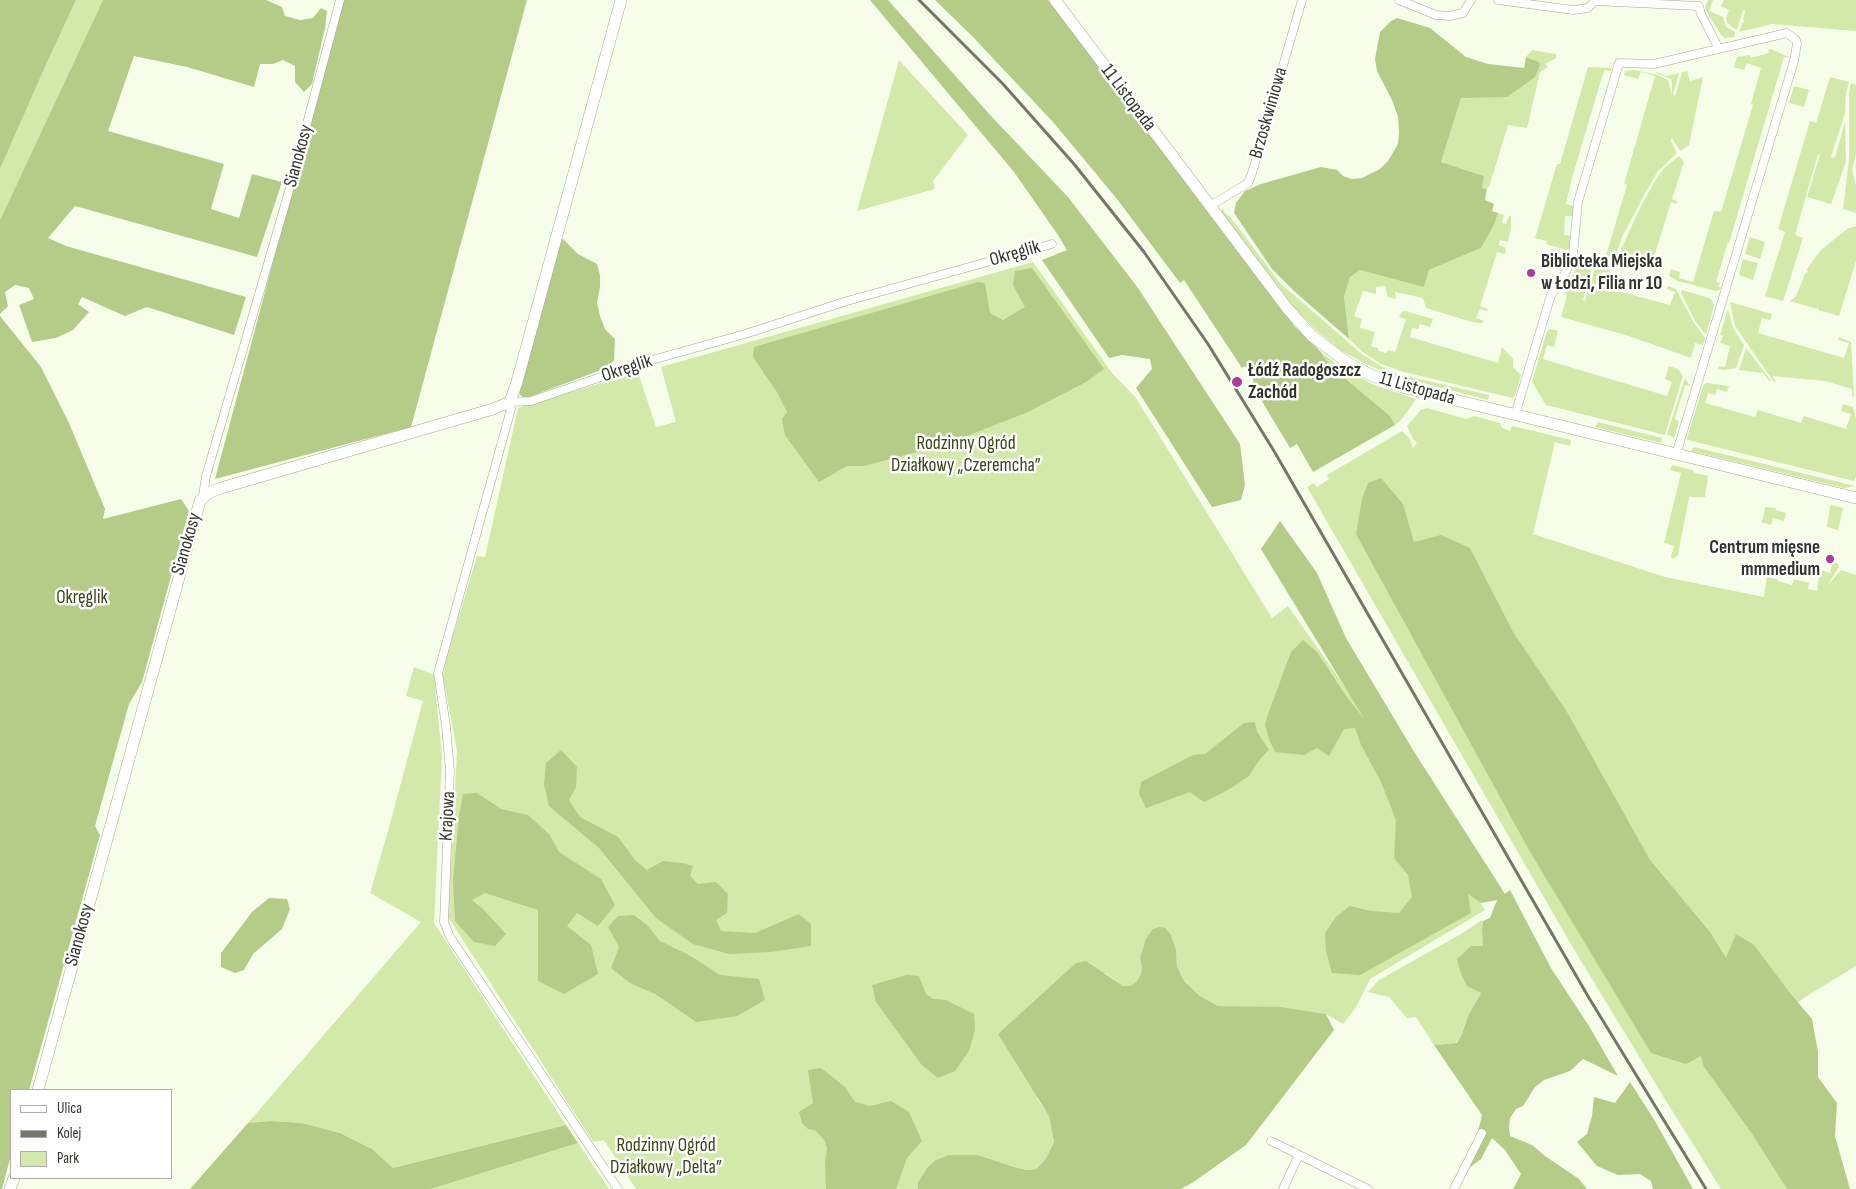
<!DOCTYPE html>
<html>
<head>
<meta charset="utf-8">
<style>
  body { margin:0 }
  #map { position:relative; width:1856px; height:1189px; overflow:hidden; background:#f6fee9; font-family:"Sofia Sans Condensed",sans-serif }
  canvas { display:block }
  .legend { position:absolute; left:10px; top:1089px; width:162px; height:90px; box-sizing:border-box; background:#fff; border:1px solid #adaeaa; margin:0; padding:6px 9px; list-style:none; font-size:15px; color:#31352a }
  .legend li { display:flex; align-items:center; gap:10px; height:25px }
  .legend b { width:25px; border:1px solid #adaeaa }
</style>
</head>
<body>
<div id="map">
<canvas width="1856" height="1189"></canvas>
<ul class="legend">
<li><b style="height:6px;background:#fff"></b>Ulica</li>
<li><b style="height:6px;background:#727769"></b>Kolej</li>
<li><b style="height:14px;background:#d2e9a9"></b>Park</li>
</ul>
</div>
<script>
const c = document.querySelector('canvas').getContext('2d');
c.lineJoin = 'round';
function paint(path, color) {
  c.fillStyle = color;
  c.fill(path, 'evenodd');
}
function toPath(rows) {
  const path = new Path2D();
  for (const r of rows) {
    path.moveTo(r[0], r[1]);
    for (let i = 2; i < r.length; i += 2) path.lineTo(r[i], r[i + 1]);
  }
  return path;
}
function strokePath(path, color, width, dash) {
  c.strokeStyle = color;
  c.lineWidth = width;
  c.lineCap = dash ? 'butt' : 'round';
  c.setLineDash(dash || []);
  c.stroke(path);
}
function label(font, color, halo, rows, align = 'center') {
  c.font = font + ' "Sofia Sans Condensed",sans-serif';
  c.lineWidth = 5;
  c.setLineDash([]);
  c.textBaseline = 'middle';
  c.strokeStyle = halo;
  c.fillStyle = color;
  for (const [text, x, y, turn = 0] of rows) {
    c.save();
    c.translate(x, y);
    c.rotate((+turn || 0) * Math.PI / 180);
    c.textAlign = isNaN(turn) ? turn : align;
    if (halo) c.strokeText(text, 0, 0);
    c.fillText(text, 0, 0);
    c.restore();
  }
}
const green = toPath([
  [76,0,103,0,0,220,0,169,45,67],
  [1708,0,1713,0,1709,11,1723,17,1726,27,1735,32,1734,37,1725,38,1721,35,1707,12,1705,7],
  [1724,0,1856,0,1856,31,1772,24,1739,32,1742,23,1745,21,1743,20,1745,11,1743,10,1737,30,1727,23,1726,18,1729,10,1721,6],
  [1771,49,1791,58,1784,57,1729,243,1728,242,1726,248,1716,282,1720,283,1719,287,1723,288,1716,291,1678,281,1669,276,1671,269,1680,272,1679,278,1693,282,1714,211,1721,212,1753,105,1751,104,1761,68,1747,63,1744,70,1734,67,1737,57,1750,55,1751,58,1769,53,1768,50],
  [1532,50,1556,54,1556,58,1545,64,1548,67,1540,72,1527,128,1508,125,1489,187,1487,189,1482,188,1484,176,1441,162,1461,97,1507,97,1539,62,1526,57],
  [899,60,968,135,933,181,935,189,857,211],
  [1588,67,1612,68,1611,71,1605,70,1602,77,1572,178,1566,204,1574,206,1574,216,1565,216,1564,235,1572,236,1572,244,1569,249,1566,250,1546,244,1547,241,1535,238,1557,164,1560,164],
  [1634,70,1658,75,1668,80,1672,95,1672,84,1671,79,1656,73,1657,72,1666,76,1679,73,1673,95,1675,96,1682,72,1687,71,1690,81,1703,77,1689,145,1680,151,1672,138,1671,141,1677,153,1658,171,1645,193,1622,237,1614,260,1605,259,1627,185,1624,184,1655,76,1641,72,1638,79,1624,75,1625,71],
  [1830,77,1849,82,1846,93,1845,113,1831,157,1835,158,1845,121,1846,162,1831,204,1807,197,1820,155,1818,154,1795,235,1803,238,1783,301,1765,296,1785,232,1778,229,1810,121,1816,123],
  [1851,83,1856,85,1856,153,1852,170,1856,186,1856,213,1843,209,1849,160,1849,93],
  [1794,86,1809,90,1804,107,1789,103],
  [1679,156,1684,162,1672,199,1678,202,1676,204,1671,202,1652,263,1619,254,1642,204,1654,183,1664,168],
  [1222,207,1225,213,1231,218,1280,283,1363,355,1393,373,1489,395,1488,400,1389,374,1362,362,1342,351,1316,330,1293,306,1222,213],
  [1498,213,1504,215,1502,223,1506,224,1509,216,1511,216,1511,228,1508,242,1500,240,1499,245,1506,248,1505,254,1497,252,1480,306,1488,309,1487,311,1480,309,1476,318,1484,321,1482,323,1472,322,1426,308,1423,298,1395,292,1396,299,1388,297,1385,286,1376,287,1376,294,1363,291,1354,316,1362,319,1360,328,1375,332,1371,346,1378,348,1378,351,1386,353,1388,350,1395,352,1406,319,1399,317,1402,312,1405,311,1433,319,1430,327,1420,324,1418,329,1412,328,1410,337,1498,363,1502,347,1513,359,1513,367,1521,375,1515,396,1513,398,1404,372,1381,364,1364,353,1349,339,1344,297,1350,277,1360,270,1424,286,1429,270,1481,248,1494,225],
  [1856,226,1856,261,1839,316,1818,310,1819,305,1817,309,1790,301,1796,296,1805,274,1808,272,1807,269,1821,250,1847,229],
  [1750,237,1765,242,1760,259,1745,254],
  [1743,259,1758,263,1753,280,1739,275],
  [1579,261,1593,264,1583,300,1585,301,1596,265,1610,270,1609,273,1602,272,1599,286,1670,305,1675,292,1667,289,1668,286,1676,289,1694,323,1705,338,1703,345,1695,343,1691,358,1629,336,1561,317,1567,295,1564,294,1569,288,1565,285,1573,275],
  [1033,262,1112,373,1136,398,1272,618,1288,606,1386,745,1485,910,1370,979,1356,1007,1343,1024,1326,1014,1254,1007,1218,1006,1200,996,1184,981,1177,966,1176,950,1171,935,1140,958,1142,967,1141,974,1136,982,1130,986,1123,986,1105,973,1037,1098,1049,1116,1054,1142,1045,1160,1036,1169,1027,1170,1014,1167,978,1155,949,1155,936,1160,918,1182,918,1189,636,1189,604,1140,593,1142,448,917,457,751,443,676,447,656,477,556,485,557,518,408,638,372,656,427,676,422,661,367],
  [1682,290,1706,297,1711,299,1714,305,1706,335,1696,322,1681,293],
  [1730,302,1772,314,1770,320,1762,318,1758,333,1844,358,1849,343,1838,340,1839,337,1851,342,1854,397,1852,396,1852,389,1825,381,1772,376,1776,381,1774,382,1735,326],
  [1728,309,1733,328,1744,345,1736,368,1725,370,1718,369,1719,366,1725,367,1730,346,1720,343,1723,336,1720,335],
  [1550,329,1558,331,1554,347,1547,345,1543,359,1667,396,1672,382,1665,379,1669,366,1678,369,1683,376,1665,435,1546,405,1532,382,1547,331],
  [1746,348,1771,381,1769,381,1763,373,1739,370],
  [1321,352,1341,367,1374,385,1416,399,1401,420,1395,425,1390,416,1340,374,1325,359],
  [1685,378,1690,386,1685,385,1675,419,1679,421,1674,438,1667,434],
  [1707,383,1729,386,1727,392,1717,389,1715,395,1708,393,1705,403,1755,417,1758,410,1801,423,1804,416,1846,429,1851,414,1841,411,1843,404,1853,407,1856,419,1856,477,1854,481,1688,440,1687,438,1702,389,1704,384],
  [1427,408,1466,419,1474,416,1500,423,1502,428,1510,431,1512,426,1571,440,1570,446,1555,442,1533,534,1665,577,1764,597,1767,577,1778,579,1778,581,1792,585,1794,579,1809,583,1808,589,1817,591,1820,570,1830,573,1833,562,1838,564,1839,567,1827,586,1841,570,1856,575,1856,966,1807,996,1704,1067,1752,1134,1787,1189,1721,1189,1663,1096,1572,946,1307,487,1314,483,1317,487,1329,479,1327,475,1402,431,1409,438,1413,448,1417,443,1413,439,1407,426,1421,410],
  [1598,422,1662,438,1661,443,1595,427],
  [1694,447,1752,461,1855,486,1844,488,1691,451],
  [1672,465,1692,470,1695,473,1708,476,1705,497,1689,497,1678,555,1673,559,1671,557,1674,546,1664,543,1681,473,1670,470],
  [1832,505,1843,508,1838,530,1827,527,1830,506],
  [1765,507,1776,508,1776,510,1786,513,1784,521,1773,518,1771,525,1761,522,1763,519],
  [414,667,434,675,442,756,434,923,566,1125,393,1168,372,1149,340,1133,302,1123,271,1121,248,1123,421,922,370,893,388,831,423,701,406,696],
  [1482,920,1483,921,1482,929,1484,946,1481,993,1468,1016,1462,1034,1456,1043,1434,1045,1416,1017,1407,1018,1389,997,1368,992,1379,980,1461,934],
  [578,1143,609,1189,431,1189]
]);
const forest = toPath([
  [0,0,76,0,45,67,0,169],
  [103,0,266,0,282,7,285,16,300,20,313,18,321,8,327,11,325,28,312,84,304,92,295,82,295,66,283,60,273,64,260,64,254,87,187,67,134,56,108,131,224,164,211,209,239,218,252,174,282,182,257,257,75,206,48,238,66,246,246,297,234,335,147,307,125,316,82,297,78,304,89,312,73,330,56,338,32,342,19,305,34,299,29,288,15,285,5,292,8,306,0,314,0,220],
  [343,0,527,0,411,427,215,479],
  [870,0,888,0,991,116,1068,197,1138,288,1240,444,1245,485,1241,500,1212,507,1136,388,1152,369,1150,359,1122,355,1109,358,1042,260,1067,250,1058,235,1014,172],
  [935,0,1048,0,1295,327,1321,352,1325,359,1340,374,1390,416,1395,425,1313,472,1297,444,1290,448,1251,383,1254,381,1245,366,1242,368,1184,280,1180,283,1117,199,1053,122,972,36],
  [1397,18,1430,28,1466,57,1488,64,1524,68,1526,57,1539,62,1540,65,1535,77,1507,97,1461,98,1441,162,1484,176,1482,188,1487,189,1485,200,1494,204,1492,211,1498,213,1494,225,1481,248,1429,270,1424,287,1360,270,1350,277,1344,297,1349,339,1294,291,1272,269,1234,213,1236,203,1245,191,1261,184,1321,167,1337,170,1343,176,1352,179,1362,178,1380,169,1388,161,1398,144,1399,133,1398,117,1392,100,1377,71,1375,59,1380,32,1391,21],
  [561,239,563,239,578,254,597,264,600,275,600,287,597,303,600,316,605,329,615,339,614,361,604,369,526,398,521,396,519,392],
  [1032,268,1104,369,1086,382,1028,412,967,436,913,453,864,466,847,466,819,482,785,435,782,419,787,412,777,392,753,357,754,347,978,282,985,283,990,313,1003,320,1025,307,1013,285,1015,271],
  [0,316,41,367,69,423,105,509,103,519,181,499,189,511,142,682,129,704,95,826,100,835,29,1090,11,1090,11,1155,2,1189,0,1189],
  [1381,478,1403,504,1414,542,1441,535,1470,548,1513,632,1567,712,1650,860,1710,932,1726,958,1736,934,1754,945,1790,993,1812,1019,1818,1052,1818,1077,1837,1103,1835,1136,1850,1189,1787,1189,1752,1134,1704,1067,1701,1056,1686,1064,1651,1053,1529,850,1356,534,1362,499,1368,483],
  [1280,521,1317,573,1346,638,1413,750,1505,894,1510,890,1551,968,1589,1026,1618,1076,1583,1059,1570,1071,1544,1080,1535,1087,1523,1106,1516,1109,1510,1118,1509,1128,1510,1136,1532,1145,1545,1156,1579,1179,1587,1189,1513,1189,1521,1174,1505,1150,1492,1138,1481,1159,1469,1168,1482,1115,1434,1045,1457,1043,1462,1034,1468,1016,1481,993,1467,986,1461,974,1457,959,1471,946,1483,946,1482,929,1483,921,1490,918,1497,900,1481,903,1468,894,1471,913,1360,975,1332,973,1326,951,1325,933,1336,917,1350,906,1371,911,1399,913,1412,897,1408,875,1394,858,1396,820,1381,782,1361,745,1355,728,1344,729,1329,756,1317,748,1304,755,1275,752,1269,739,1265,725,1267,717,1291,652,1303,640,1317,652,1346,696,1365,720,1261,549],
  [1255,722,1257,732,1269,750,1260,759,1249,776,1228,790,1204,802,1190,792,1146,808,1139,794,1141,782,1193,755,1205,754,1244,723],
  [561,750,577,767,576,787,569,800,580,817,618,837,635,860,647,870,663,861,682,863,693,866,690,876,698,884,716,882,728,894,727,913,716,920,721,931,755,933,799,914,811,924,811,946,771,952,729,954,693,944,656,918,599,848,549,806,544,784,546,763],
  [477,793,501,809,528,815,549,834,559,852,601,879,615,905,598,926,577,913,567,926,591,945,598,974,564,994,538,981,538,910,485,893,472,900,483,909,506,934,495,946,474,942,455,921,453,880,459,816,463,794],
  [269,898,287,899,290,909,282,929,253,954,244,970,235,973,221,967,221,953,252,912],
  [634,915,647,925,660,941,689,955,720,975,759,979,765,1000,737,1016,696,1022,657,995,630,983,611,968,619,947,608,927,618,916],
  [1160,927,1165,928,1171,935,1176,950,1177,966,1184,981,1200,996,1218,1006,1280,1007,1326,1014,1334,1030,1246,1145,1192,1183,1181,1189,918,1189,918,1182,928,1167,936,1160,949,1155,978,1155,1014,1167,1027,1170,1036,1169,1045,1160,1054,1142,1049,1116,998,1034,1076,963,1086,961,1123,986,1130,986,1136,982,1141,974,1142,967,1140,958,1146,939,1153,929],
  [907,975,919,976,926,994,933,999,946,1000,974,1014,975,1030,969,1051,955,1071,938,1078,921,1064,876,1002,872,985],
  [821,1068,845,1087,855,1102,870,1106,891,1101,909,1112,922,1141,907,1158,896,1189,826,1189,825,1162,827,1148,825,1141,815,1130,808,1129,802,1123,799,1112,813,1103,808,1070],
  [1630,1082,1655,1121,1693,1189,1653,1189,1651,1181,1640,1174,1618,1175,1597,1166,1577,1142,1587,1134,1592,1116,1594,1097,1615,1103],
  [271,1121,302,1123,340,1133,372,1149,393,1168,566,1125,578,1143,431,1189,190,1189,248,1123]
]);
const street = toPath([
  [1399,0,1436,15,1450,16,1463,13,1471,0],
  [1498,0,1573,10,1588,8,1595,1,1699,6,1701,14,1719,49],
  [1210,206,1248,183,1252,173,1302,0],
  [1515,415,1551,295,1566,272,1573,255,1578,202,1619,63,1654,64,1787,33,1796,40,1797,44,1794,61,1676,455],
  [203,496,206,476,287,198,340,0],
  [1271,1141,1368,1189],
  [618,1189,450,937,444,922,450,771,446,726,438,673,511,409,510,402,531,401,645,362,745,334,847,301,1052,244],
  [1283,1189,1299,1155],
  [1454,1189,1482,1133]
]);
const secondary = toPath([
  [1055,0,1287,308,1312,336,1348,363,1373,376,1402,387,1856,498],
  [38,1090,200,501,208,493,221,488,493,409,510,402,517,382,621,0],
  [10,1189,14,1178]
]);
const rail = toPath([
  [919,0,1003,84,1074,164,1144,252,1208,344,1274,451,1589,998,1706,1189]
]);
const markers = [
  [1531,273,5,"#aa3c9a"],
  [1237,382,6,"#aa3c9a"],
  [1830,559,5,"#aa3c9a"]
];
const streetNames = [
  ["11 Listopada",1128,98,53],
  ["Brzoskwiniowa",1269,113,-74],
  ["Sianokosy",299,156,-75],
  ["Okręglik",1015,254,-16],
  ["Okręglik",627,369,-18],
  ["11 Listopada",1417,389,16],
  ["Sianokosy",187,544,-74],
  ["Krajowa",448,816,-87],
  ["Sianokosy",80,935,-75]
];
const poiNames = [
  ["Biblioteka Miejska",1541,262],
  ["w Łodzi, Filia nr 10",1541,284],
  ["Łódź Radogoszcz",1248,371],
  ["Zachód",1248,393],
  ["Centrum mięsne",1820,548,"right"],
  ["mmmedium",1820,570,"right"]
];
const parkNames = [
  ["Rodzinny Ogród",966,444],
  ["Działkowy „Czeremcha”",966,466],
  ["Okręglik",82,598],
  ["Rodzinny Ogród",666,1146],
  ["Działkowy „Delta”",666,1168]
];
paint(green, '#d2e9a9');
paint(forest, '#b4cc88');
strokePath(street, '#a0a990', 9);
strokePath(secondary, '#a0a990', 12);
strokePath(street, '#fff', 8);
strokePath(secondary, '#fff', 11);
strokePath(rail, '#727769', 3);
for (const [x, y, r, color] of markers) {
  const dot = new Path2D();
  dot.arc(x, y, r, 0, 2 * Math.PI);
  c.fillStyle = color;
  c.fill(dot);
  strokePath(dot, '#fff', 2);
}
label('19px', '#31352a', '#fff', streetNames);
label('bold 19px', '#31352a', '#fff', poiNames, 'left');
label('19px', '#374514', '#fff', parkNames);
</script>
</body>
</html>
